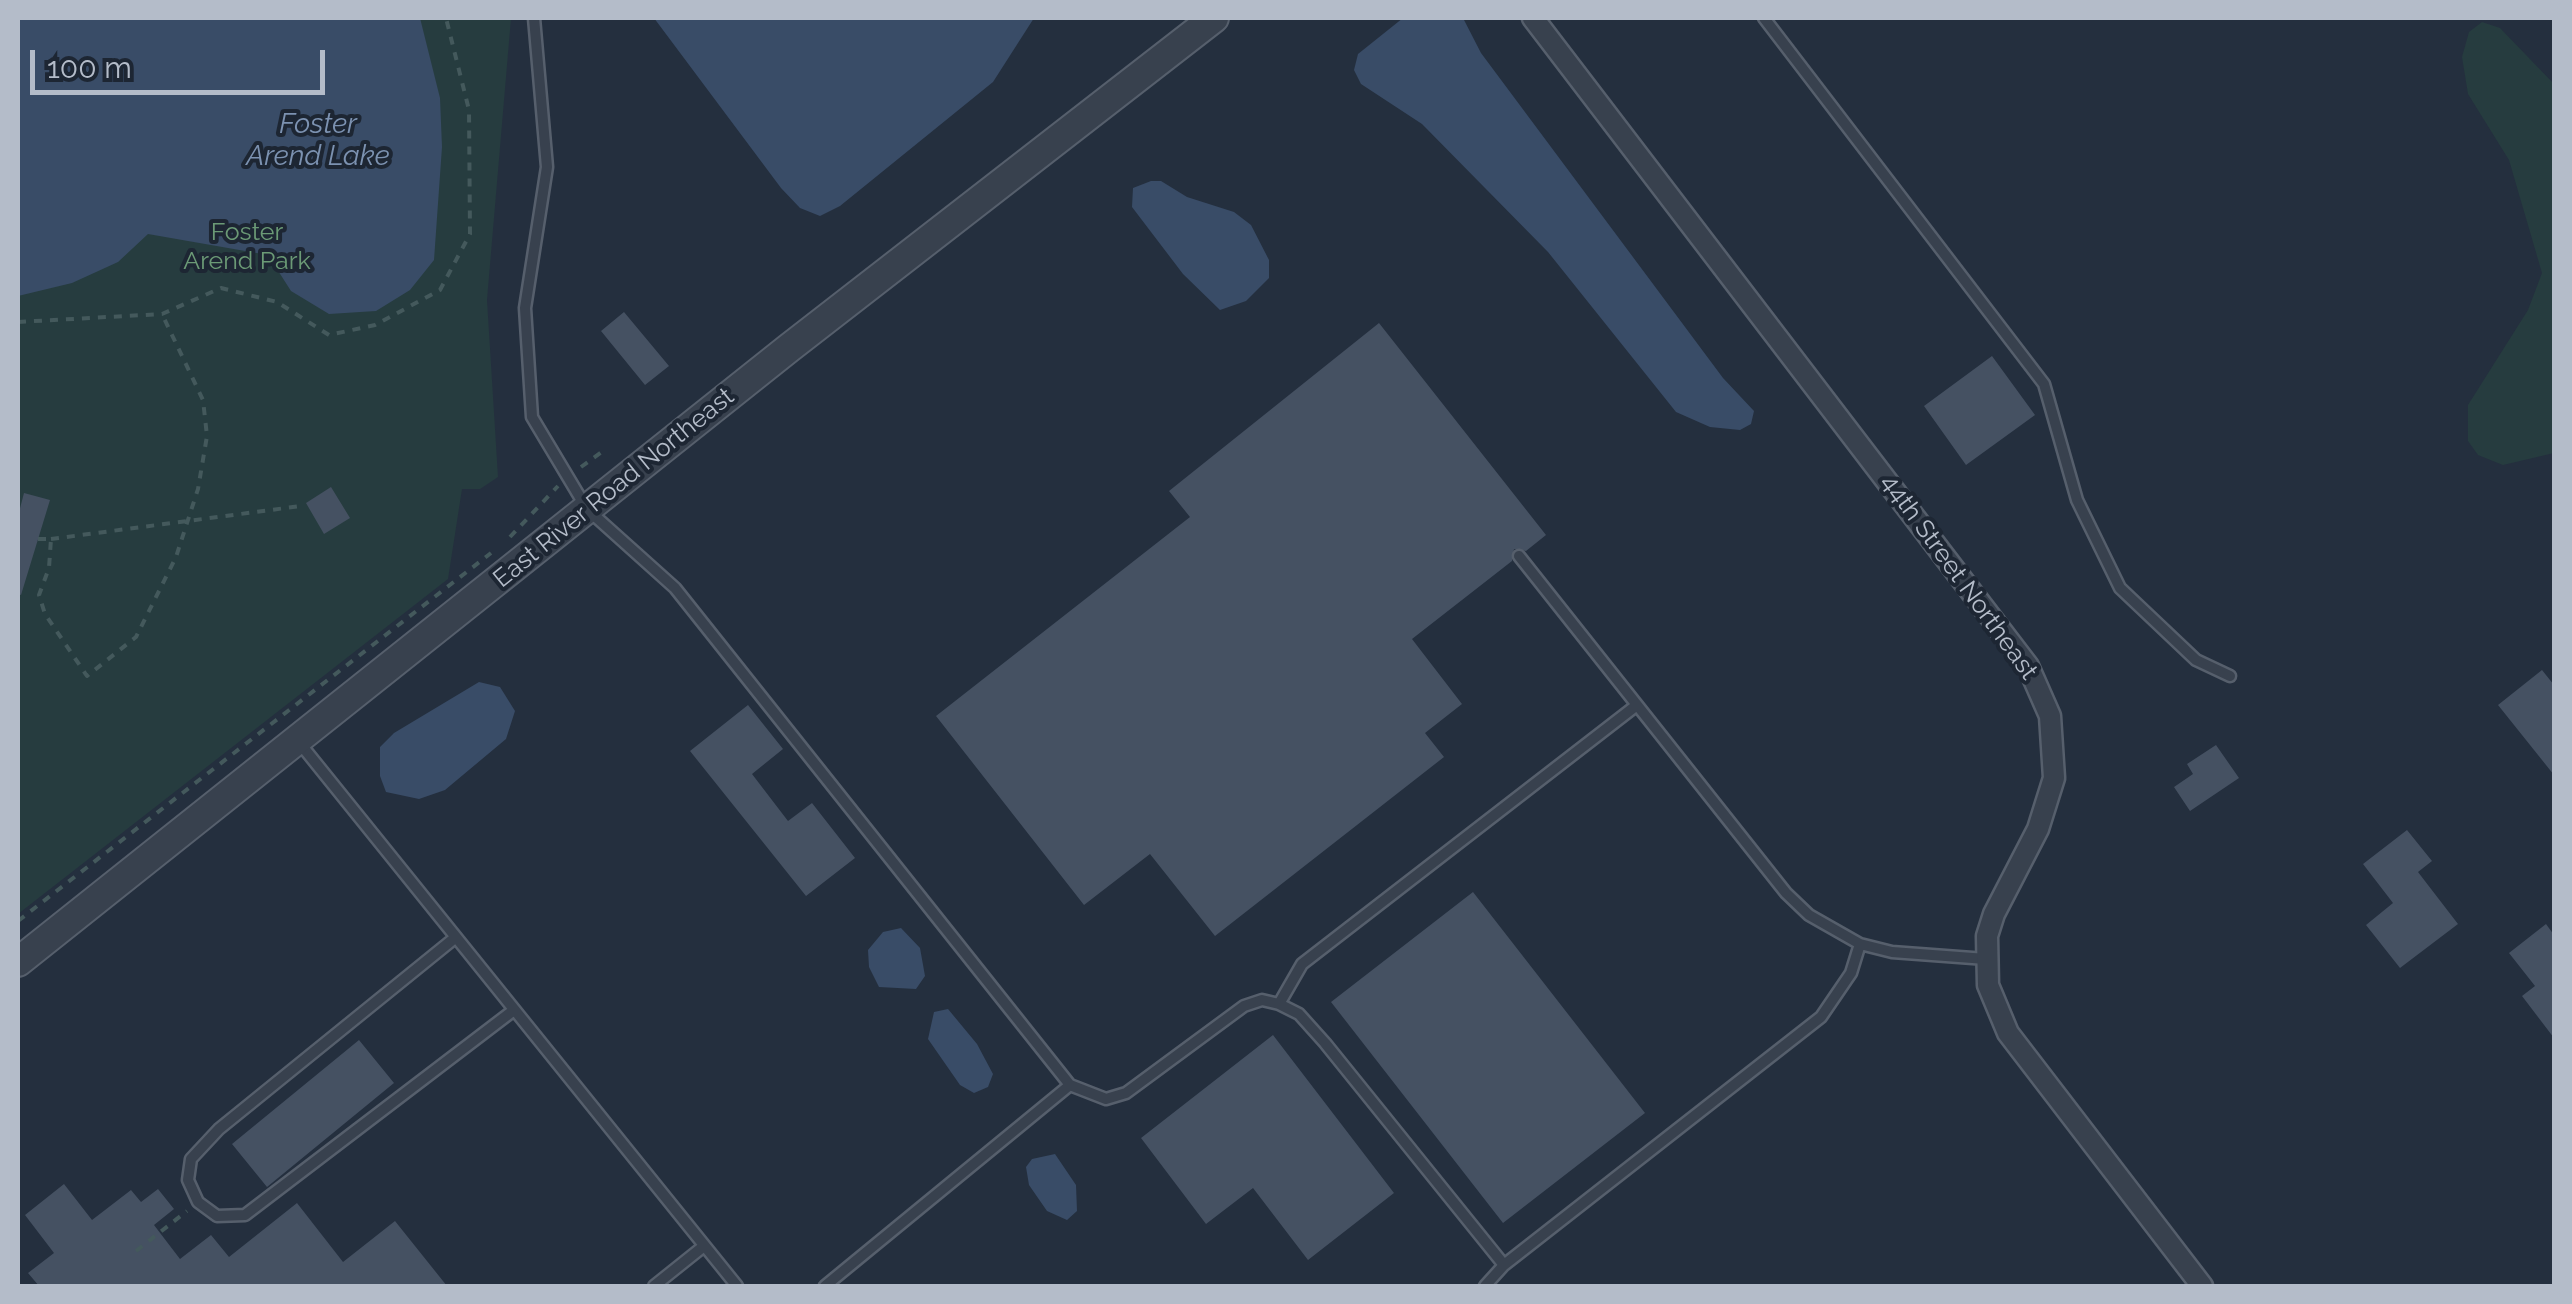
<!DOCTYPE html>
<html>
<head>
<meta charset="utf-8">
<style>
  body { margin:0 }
  #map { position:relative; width:2572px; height:1304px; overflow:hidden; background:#242f3e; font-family:Raleway,sans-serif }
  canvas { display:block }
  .frame { position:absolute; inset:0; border:20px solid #b4bcc9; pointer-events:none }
  .scale { position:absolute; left:30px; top:50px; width:295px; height:45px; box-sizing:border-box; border:5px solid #b4bcc9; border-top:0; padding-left:12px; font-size:30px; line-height:35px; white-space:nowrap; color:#b4bcc9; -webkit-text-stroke:8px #1d2633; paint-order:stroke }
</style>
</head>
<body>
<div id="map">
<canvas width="2572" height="1304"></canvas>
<div class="frame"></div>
<div class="scale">100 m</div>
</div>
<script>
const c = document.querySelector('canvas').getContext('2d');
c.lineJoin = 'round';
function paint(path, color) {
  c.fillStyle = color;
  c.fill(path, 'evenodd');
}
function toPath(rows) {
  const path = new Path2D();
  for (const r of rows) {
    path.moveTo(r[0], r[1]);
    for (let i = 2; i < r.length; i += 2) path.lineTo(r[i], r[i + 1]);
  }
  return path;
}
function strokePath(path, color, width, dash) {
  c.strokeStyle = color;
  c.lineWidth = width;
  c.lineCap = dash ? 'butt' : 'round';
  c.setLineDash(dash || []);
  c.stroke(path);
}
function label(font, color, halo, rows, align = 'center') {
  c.font = font + ' Raleway,sans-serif';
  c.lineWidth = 8;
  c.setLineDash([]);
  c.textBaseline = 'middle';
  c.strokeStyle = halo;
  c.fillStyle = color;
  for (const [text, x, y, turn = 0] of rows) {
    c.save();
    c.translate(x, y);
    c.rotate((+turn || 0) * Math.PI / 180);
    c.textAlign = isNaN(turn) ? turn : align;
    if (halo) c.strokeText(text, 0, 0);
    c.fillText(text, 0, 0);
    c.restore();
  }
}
const green = toPath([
  [18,18,511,18,487,300,498,477,480,489,462,489,448,579,18,914],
  [2482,22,2500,28,2554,84,2554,453,2503,465,2478,455,2468,441,2468,405,2528,310,2542,273,2509,160,2468,94,2462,57,2469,32]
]);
const water = toPath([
  [18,18,420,18,440,98,442,147,434,260,410,290,376,311,329,314,291,291,268,255,148,234,118,262,72,283,18,296],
  [654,18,1034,18,993,82,840,206,820,216,800,208,781,188],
  [1403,18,1463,18,1481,53,1723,378,1754,411,1751,424,1740,430,1710,427,1676,412,1548,252,1422,124,1361,84,1354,70,1358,54],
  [1151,181,1161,181,1187,197,1234,212,1251,225,1269,260,1269,278,1246,301,1220,310,1183,274,1132,207,1133,188],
  [479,682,500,687,515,711,506,739,445,790,419,799,386,792,380,776,380,747,394,733],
  [901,928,920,948,925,976,916,989,879,987,869,967,868,950,883,932],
  [948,1009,977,1044,993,1074,988,1087,974,1093,960,1085,928,1039,934,1012],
  [1055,1154,1076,1185,1077,1211,1067,1220,1047,1211,1029,1185,1026,1167,1032,1159]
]);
const building = toPath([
  [624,312,669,366,645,385,601,331],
  [1379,323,1546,535,1526,551,1514,549,1512,561,1412,639,1462,704,1425,733,1444,757,1215,936,1150,854,1084,905,936,716,1190,517,1169,491],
  [1992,356,2035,415,1966,465,1924,406],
  [331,487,350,518,324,534,306,503],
  [24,493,50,500,21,595,18,594,18,516],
  [2542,670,2554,685,2554,775,2498,705],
  [748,705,783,749,752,774,788,821,812,803,855,858,806,896,690,751],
  [2216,745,2239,778,2190,811,2174,787,2193,774,2187,764],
  [2407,830,2432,861,2418,872,2458,924,2400,968,2366,925,2393,903,2363,864],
  [1473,892,1645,1113,1503,1223,1331,1002],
  [2546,924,2554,935,2554,1038,2522,996,2535,986,2509,953],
  [1273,1035,1394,1193,1308,1260,1253,1188,1206,1224,1141,1138],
  [359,1040,394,1083,267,1187,232,1144],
  [64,1184,92,1220,131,1190,141,1202,158,1189,174,1209,154,1225,180,1259,211,1235,229,1257,297,1203,343,1262,395,1221,447,1286,39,1286,28,1273,54,1253,25,1215]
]);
const path = toPath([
  [18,322,162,314,221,288,277,302,329,335,375,325,440,290,470,234,469,110,446,18],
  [581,467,603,451],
  [510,537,558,486],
  [38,539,51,539,49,568,39,595,45,614,87,676,136,637,176,557,198,489,207,436,203,400,162,314],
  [51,539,301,506],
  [18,921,491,553],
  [136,1251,187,1211]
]);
const service = toPath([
  [534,18,547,167,525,308,532,417,587,509,675,588,1070,1085,1106,1099,1126,1093,1244,1006,1262,1000,1279,1004,1299,1014,1325,1043,1504,1265],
  [1764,18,2044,384,2077,500,2120,588,2196,660,2230,676],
  [1519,556,1786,893,1809,915,1860,944,1892,952,1986,959],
  [298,741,737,1286],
  [456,937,219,1129,191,1159,188,1180,198,1202,217,1216,245,1215,514,1010],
  [1279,1004,1302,964,1637,705],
  [654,1286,704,1246],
  [825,1286,1070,1085],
  [1485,1286,1504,1265,1821,1017,1851,973,1860,944]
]);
const minor = toPath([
  [1533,18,2028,666,2050,716,2054,778,2038,829,1994,914,1987,936,1988,985,2008,1033,2202,1286]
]);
const tertiary = toPath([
  [18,962,789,348,1214,18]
]);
const parkNames = [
  ["Foster",247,232],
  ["Arend Park",247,261]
];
const streetNames = [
  ["East River Road Northeast",614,488,-39],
  ["44th Street Northeast",1959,577,54]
];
const waterNames = [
  ["Foster",318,125],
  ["Arend Lake",318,157]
];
paint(green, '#263c3f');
paint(water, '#394c67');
paint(building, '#455162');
strokePath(service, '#565f6c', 15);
strokePath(minor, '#565f6c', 25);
strokePath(tertiary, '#565f6c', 32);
strokePath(path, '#44595c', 4, [8, 8]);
strokePath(service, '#38414e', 10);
strokePath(minor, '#38414e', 20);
strokePath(tertiary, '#38414e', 28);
label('25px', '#6b9a76', '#1d2633', parkNames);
label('25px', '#b4bcc9', '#1d2633', streetNames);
label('italic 28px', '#7c92b1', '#1d2633', waterNames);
</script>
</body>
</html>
